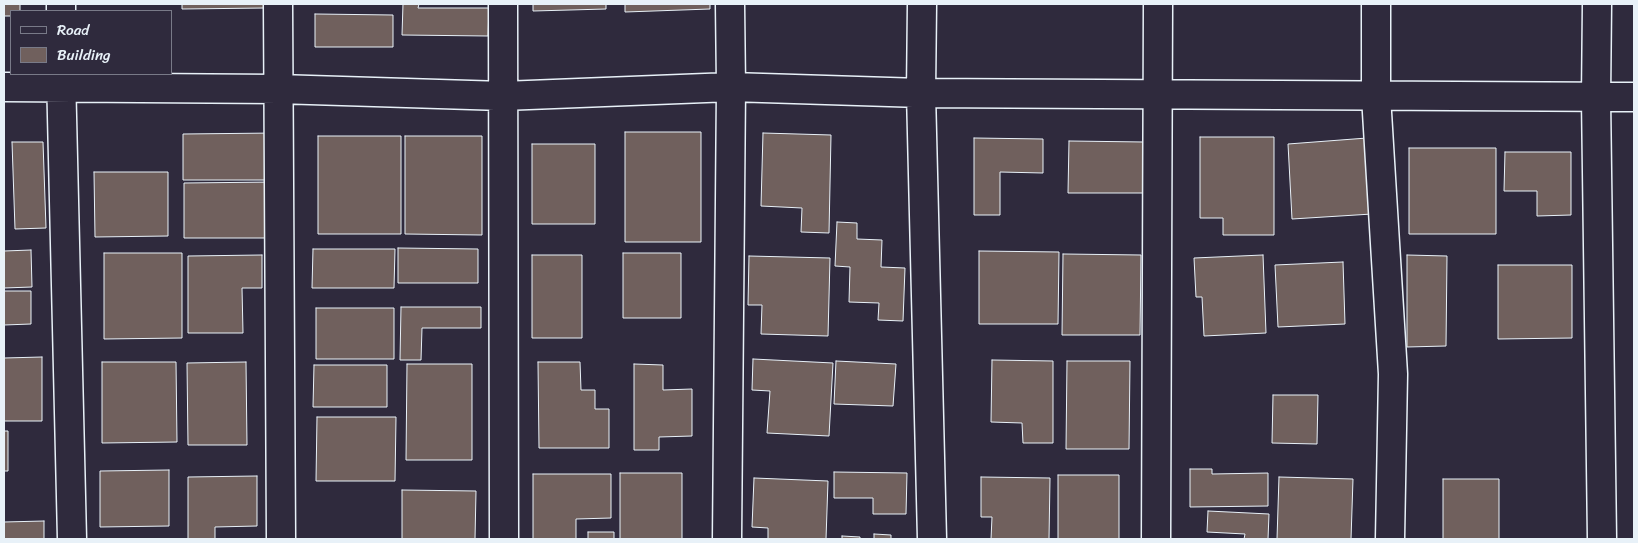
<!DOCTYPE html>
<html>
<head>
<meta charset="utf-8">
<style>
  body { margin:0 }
  #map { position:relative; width:1638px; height:543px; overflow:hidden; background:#2f2a3d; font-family:Sriracha,sans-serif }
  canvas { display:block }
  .frame { position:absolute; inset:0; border:5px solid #e8f1f8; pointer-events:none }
  .legend { position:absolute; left:10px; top:10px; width:162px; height:65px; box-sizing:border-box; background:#2f2a3d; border:1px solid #797a88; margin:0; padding:6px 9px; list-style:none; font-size:15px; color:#e8f1f8 }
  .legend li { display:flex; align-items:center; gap:10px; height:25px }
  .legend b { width:25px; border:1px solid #797a88 }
</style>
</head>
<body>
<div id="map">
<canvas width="1638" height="543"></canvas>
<div class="frame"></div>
<ul class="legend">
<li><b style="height:6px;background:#2f2a3d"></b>Road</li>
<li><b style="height:14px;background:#70605d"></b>Building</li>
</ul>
</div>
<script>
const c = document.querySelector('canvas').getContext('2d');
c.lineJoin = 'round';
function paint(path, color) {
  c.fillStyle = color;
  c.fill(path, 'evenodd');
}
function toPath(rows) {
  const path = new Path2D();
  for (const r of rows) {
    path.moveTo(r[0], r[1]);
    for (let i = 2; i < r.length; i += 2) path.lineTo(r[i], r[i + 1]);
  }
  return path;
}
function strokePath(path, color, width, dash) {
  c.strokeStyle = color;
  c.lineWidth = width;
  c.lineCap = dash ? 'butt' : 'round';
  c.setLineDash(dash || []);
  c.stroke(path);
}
const building = toPath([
  [4,4,20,4,20,11,11,11,11,16,4,16,4,4],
  [182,4,265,4,265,8,182,9,182,4],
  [403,4,419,4,418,8,489,8,488,36,402,35,403,4],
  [533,4,606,4,606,9,533,11,533,4],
  [625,4,710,4,710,9,625,12,625,4],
  [315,14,393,15,393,47,315,47,315,14],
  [625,132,701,132,701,242,625,242,625,132],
  [276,133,276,180,183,180,183,134,276,133],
  [763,133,831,135,829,233,801,232,802,208,761,206,763,133],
  [318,136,401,136,401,234,318,234,318,136],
  [405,136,482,136,482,235,405,234,405,136],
  [1200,137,1274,137,1274,235,1223,235,1223,218,1200,218,1200,137],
  [974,138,1043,139,1043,173,1000,172,1000,215,974,215,974,138],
  [1367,138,1372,214,1292,219,1288,144,1367,138],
  [1069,141,1144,142,1143,193,1068,193,1069,141],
  [12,142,43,142,46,228,15,229,12,142],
  [532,144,595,144,595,224,532,224,532,144],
  [1409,148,1496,148,1496,234,1409,234,1409,148],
  [1505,152,1571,152,1571,215,1537,216,1537,191,1504,191,1505,152],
  [94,172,168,172,168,236,95,237,94,172],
  [276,182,276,238,184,238,184,183,276,182],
  [837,222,857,223,857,239,882,240,881,267,905,268,903,321,878,320,879,303,849,302,850,267,835,266,837,222],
  [398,248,478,249,478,283,398,283,398,248],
  [313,249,395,249,394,288,312,288,313,249],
  [31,250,32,287,4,288,4,251,31,250],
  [979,251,1059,252,1058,324,979,324,979,251],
  [104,253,182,253,182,338,104,339,104,253],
  [623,253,681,253,681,318,623,318,623,253],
  [1063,254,1141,255,1140,335,1062,335,1063,254],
  [262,255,262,288,242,288,243,333,188,333,188,256,262,255],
  [532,255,582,255,582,338,532,338,532,255],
  [1263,255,1266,333,1204,336,1202,297,1196,297,1194,258,1263,255],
  [1407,255,1447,256,1446,346,1407,347,1407,255],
  [749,256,830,258,828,336,761,334,762,305,748,305,749,256],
  [1343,262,1345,324,1278,327,1275,265,1343,262],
  [1498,265,1572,265,1572,338,1498,339,1498,265],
  [4,291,31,291,31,324,4,325,4,291],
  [401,307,481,307,481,328,422,328,421,360,400,360,401,307],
  [316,308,394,308,394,359,316,359,316,308],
  [42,357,42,421,4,421,4,358,42,357],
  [753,359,833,363,829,436,767,433,770,391,752,390,753,359],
  [992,360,1053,361,1053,443,1023,443,1022,423,991,422,992,360],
  [836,361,896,364,893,406,834,404,836,361],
  [1067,361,1130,361,1129,449,1066,449,1067,361],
  [102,362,176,362,177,442,102,443,102,362],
  [246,362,247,445,188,445,187,363,246,362],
  [538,362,580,362,581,390,595,390,595,409,609,409,609,448,539,448,538,362],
  [407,364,472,364,472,460,406,460,407,364],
  [634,364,663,365,663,390,692,389,692,436,659,437,659,450,634,450,634,364],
  [314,365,387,365,387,407,313,407,314,365],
  [1273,395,1318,395,1317,444,1272,443,1273,395],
  [317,417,396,417,395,481,316,481,317,417],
  [4,431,8,431,8,471,4,471,4,431],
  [1190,469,1212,469,1212,474,1268,473,1268,506,1190,507,1190,469],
  [169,470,169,526,100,527,100,471,169,470],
  [834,472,907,473,906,514,873,514,873,498,834,498,834,472],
  [620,473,682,473,682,539,620,539,620,473],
  [533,474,611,474,611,518,576,519,576,539,533,539,533,474],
  [1058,475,1119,475,1119,539,1058,539,1058,475],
  [257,476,257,526,215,527,215,539,188,539,188,477,257,476],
  [981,477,1050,478,1049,539,991,539,992,517,981,517,981,477],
  [1279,477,1353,479,1351,539,1277,539,1279,477],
  [754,478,828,481,826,539,768,539,768,528,752,527,754,478],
  [1443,479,1499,479,1499,539,1443,539,1443,479],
  [402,490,476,491,475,539,402,539,402,490],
  [1208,511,1269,514,1268,539,1244,539,1245,534,1207,532,1208,511],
  [44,521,44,539,4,539,4,522,44,521],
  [588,532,614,532,614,539,588,539,588,532],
  [874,534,891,535,891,539,874,539,874,534],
  [842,536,860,537,860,539,842,539,842,536]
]);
const minor = toPath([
  [278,4,281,539],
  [503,4,504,539],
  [922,4,921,93,932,539],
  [1376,4,1376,96,1393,374,1390,539],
  [1597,4,1596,98,1602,539],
  [61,11,61,4],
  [61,74,72,539],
  [4,87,278,89,503,96,731,87,921,93,1634,97],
  [727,539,731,87,730,4],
  [1156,539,1158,4]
]);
paint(building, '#70605d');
strokePath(building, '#e8f1f8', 1);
strokePath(minor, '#e8f1f8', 31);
strokePath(minor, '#2f2a3d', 28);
</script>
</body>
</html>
